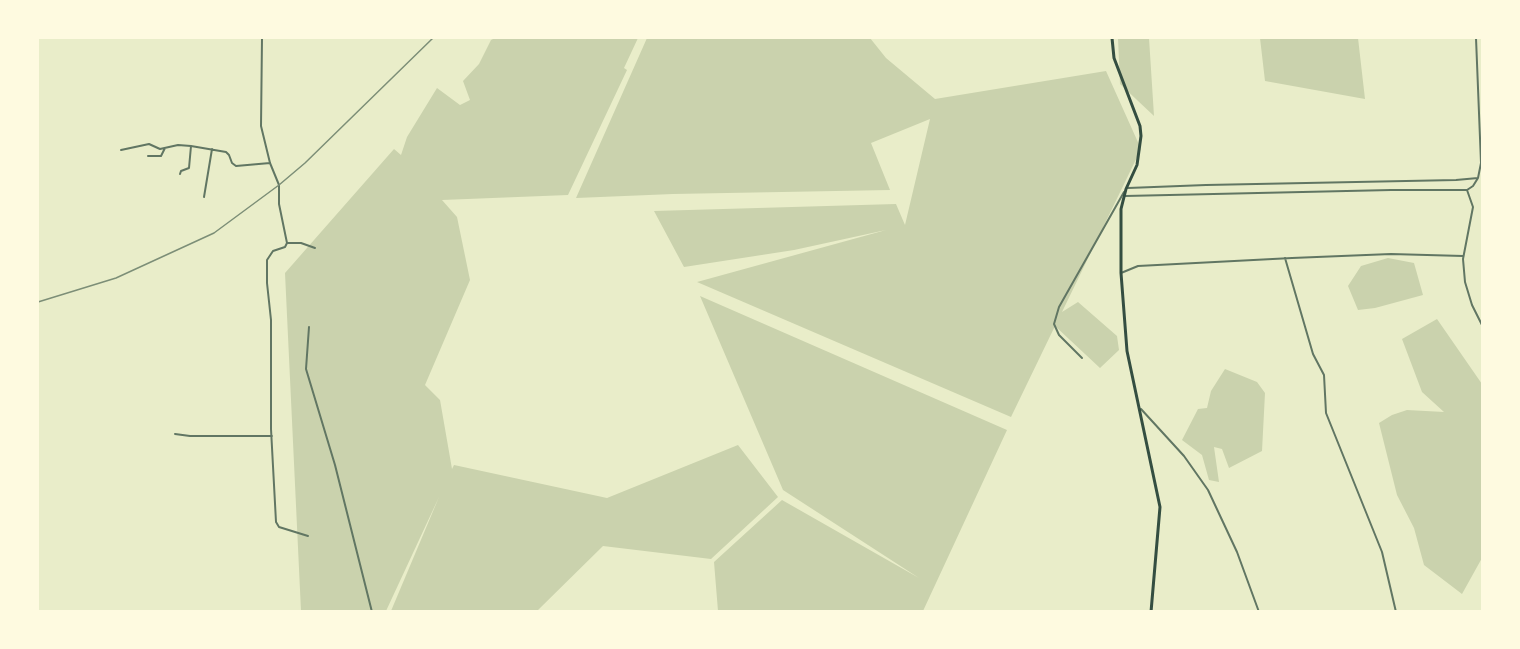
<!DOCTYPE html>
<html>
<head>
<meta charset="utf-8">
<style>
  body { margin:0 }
  #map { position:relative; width:1520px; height:649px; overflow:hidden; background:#e9edc9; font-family:Raleway,sans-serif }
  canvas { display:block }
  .frame { position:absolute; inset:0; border:39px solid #fefae0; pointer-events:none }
</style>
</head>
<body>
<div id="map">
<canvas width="1520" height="649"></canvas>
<div class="frame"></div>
</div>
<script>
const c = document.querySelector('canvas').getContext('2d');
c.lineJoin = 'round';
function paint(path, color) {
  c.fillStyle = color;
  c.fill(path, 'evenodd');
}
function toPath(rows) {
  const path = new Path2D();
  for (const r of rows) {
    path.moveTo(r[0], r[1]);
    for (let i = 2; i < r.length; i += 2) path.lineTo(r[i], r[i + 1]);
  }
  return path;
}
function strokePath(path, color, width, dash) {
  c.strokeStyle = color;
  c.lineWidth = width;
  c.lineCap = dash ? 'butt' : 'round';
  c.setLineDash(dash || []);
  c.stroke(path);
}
const green = toPath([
  [495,38,638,38,624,68,627,70,568,195,442,200,457,217,470,280,425,385,440,400,452,469,454,465,607,498,738,445,778,497,711,559,603,546,537,611,391,611,439,497,386,611,301,611,285,273,394,149,401,155,407,137,437,88,460,105,470,100,463,81,479,64,491,40],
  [647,38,870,38,886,58,935,99,1106,71,1141,149,1062,312,1078,302,1117,336,1119,350,1100,368,1055,326,1011,417,697,282,886,230,794,250,684,267,654,211,896,204,905,225,930,119,871,143,890,190,673,194,576,198],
  [1118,38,1149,38,1154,116,1120,84],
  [1260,38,1358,38,1365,99,1265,81],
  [1388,258,1414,263,1423,295,1375,308,1358,310,1348,286,1361,266],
  [700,296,1007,430,923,611,718,611,714,562,782,500,919,578,783,490],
  [1437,319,1482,384,1482,558,1462,594,1424,565,1414,528,1397,495,1379,423,1392,415,1407,410,1444,412,1422,392,1402,339],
  [1225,369,1257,382,1265,393,1262,451,1229,468,1222,449,1214,447,1219,482,1209,480,1202,455,1182,440,1198,409,1207,408,1211,391]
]);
const minor = toPath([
  [262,38,261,126,270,163,279,185,279,204,287,243],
  [121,150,149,144,160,149,178,145,191,146,226,152,229,155,232,163,236,166,270,163],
  [148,156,161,156,165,148],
  [180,174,181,171,189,168,191,146],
  [1128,188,1206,185,1456,180,1478,178],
  [1467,190,1473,186,1478,178,1481,163,1476,38],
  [1467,190,1473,207,1463,259,1465,282,1472,305,1482,325],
  [1125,196,1391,190,1467,190],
  [204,197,212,149],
  [1285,258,1313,354,1324,375,1326,413,1382,552,1396,612],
  [1121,273,1138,266,1292,258,1391,254,1463,256],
  [309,327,306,369,335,465,372,612],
  [1082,358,1059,335,1054,324,1059,307,1124,192],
  [1141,409,1184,456,1208,490,1237,552,1259,612],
  [175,434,190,436,272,436],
  [308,536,279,527,276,522,271,429,271,320,267,283,267,260,273,251,285,247,287,243,301,243,315,248]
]);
const secondary = toPath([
  [1112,38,1114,58,1140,126,1141,136,1137,165,1126,189,1121,209,1121,273,1127,351,1160,507,1151,612]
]);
const rail = toPath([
  [38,302,116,278,214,233,279,185,305,163,433,38]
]);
paint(green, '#cad2ad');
strokePath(minor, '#617663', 2);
strokePath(secondary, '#344e41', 3);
strokePath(rail, '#7c8e77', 1.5);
</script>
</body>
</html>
